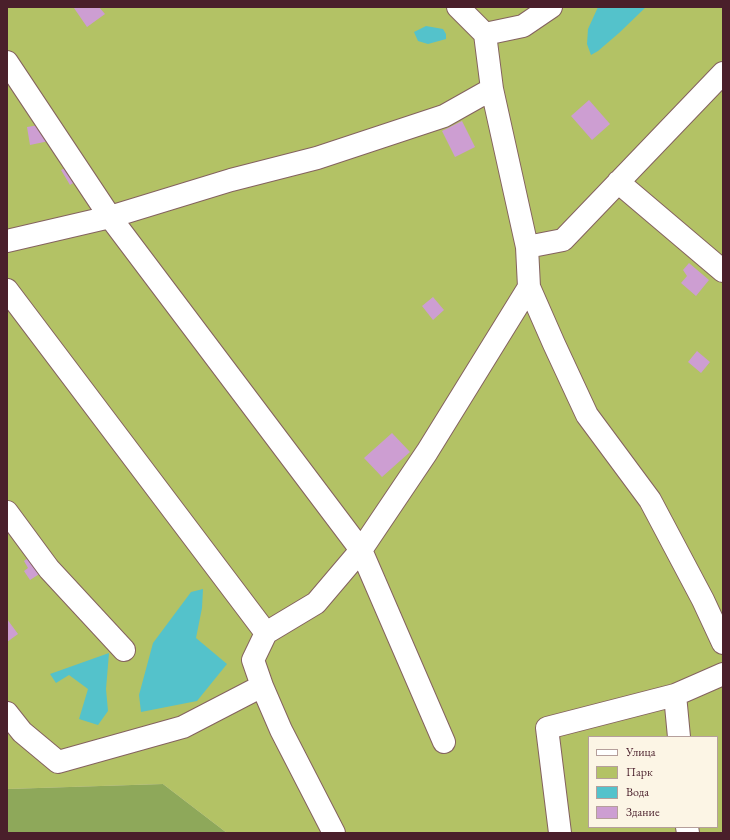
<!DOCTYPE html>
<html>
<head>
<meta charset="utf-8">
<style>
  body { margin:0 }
  #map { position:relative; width:730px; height:840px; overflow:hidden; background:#f0dfbf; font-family:"EB Garamond",serif }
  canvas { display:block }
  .frame { position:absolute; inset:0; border:8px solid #4a1f2b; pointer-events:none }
  .legend { position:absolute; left:588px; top:736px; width:130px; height:92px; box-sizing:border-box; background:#fcf5e5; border:1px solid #b59f9b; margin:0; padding:5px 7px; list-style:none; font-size:12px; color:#4a1f2b }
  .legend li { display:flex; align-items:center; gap:8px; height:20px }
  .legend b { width:20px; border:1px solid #b59f9b }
</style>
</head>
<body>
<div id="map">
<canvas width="730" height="840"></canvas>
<div class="frame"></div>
<ul class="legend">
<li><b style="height:5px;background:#fff"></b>Улица</li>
<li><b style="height:11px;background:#b3c265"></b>Парк</li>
<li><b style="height:11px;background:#54c2cb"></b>Вода</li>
<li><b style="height:11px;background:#cd9ed2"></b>Здание</li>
</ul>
</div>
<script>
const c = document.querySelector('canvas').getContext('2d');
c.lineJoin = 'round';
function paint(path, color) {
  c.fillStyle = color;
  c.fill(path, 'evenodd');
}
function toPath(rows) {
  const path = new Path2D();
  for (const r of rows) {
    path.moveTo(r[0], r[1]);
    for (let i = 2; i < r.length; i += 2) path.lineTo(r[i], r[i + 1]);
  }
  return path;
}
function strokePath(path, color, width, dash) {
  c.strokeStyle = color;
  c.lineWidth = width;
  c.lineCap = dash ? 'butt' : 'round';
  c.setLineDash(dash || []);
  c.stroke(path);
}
const green = toPath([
  [7,7,723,7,723,833,227,833,163,784,7,789],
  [589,737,717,737,717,827,589,827]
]);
const forest = toPath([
  [163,784,227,833,7,833,7,789]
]);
const water = toPath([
  [598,7,646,7,619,33,598,51,591,55,587,44,588,29],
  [426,26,443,29,446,34,446,39,428,44,418,41,414,32],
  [203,589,202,608,196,638,227,664,197,701,141,712,139,695,153,643,191,592],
  [109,653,106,689,108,711,98,725,79,719,88,689,69,675,56,683,50,674]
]);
const building = toPath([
  [75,7,99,7,105,14,87,27,74,8],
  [589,100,610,124,592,140,571,116],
  [462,121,475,147,455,157,442,131],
  [46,124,49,141,30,145,27,127],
  [73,164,81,178,70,185,61,170],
  [689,263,709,280,696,296,681,283,687,276,683,270],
  [433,297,444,310,433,320,422,306],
  [697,351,710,362,701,373,688,362],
  [392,433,410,452,382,477,364,458],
  [33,554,44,571,30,580,24,571,28,568,24,561],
  [7,619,18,634,7,642]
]);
const minor = toPath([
  [485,34,523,26,551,7],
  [7,62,110,217,361,550,444,742],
  [618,182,723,271],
  [7,241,110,217,231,180,317,158,444,116,492,89],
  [527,247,563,240,723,73],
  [529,287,554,344,587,415,650,500,703,600,723,643],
  [7,290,266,633],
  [7,512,49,569,124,650],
  [262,686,281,730,334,833],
  [675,695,679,737],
  [7,713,22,732,58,762,183,727,262,686,253,660,266,633,316,603,361,550,427,452,529,287,527,247,492,89,485,34,458,7],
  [687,827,688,833],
  [560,833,547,728,675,695,723,674]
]);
paint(green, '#b3c265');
paint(forest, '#8ea85a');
paint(water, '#54c2cb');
paint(building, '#cd9ed2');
strokePath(minor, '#84625f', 24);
strokePath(minor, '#fff', 22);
</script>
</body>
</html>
